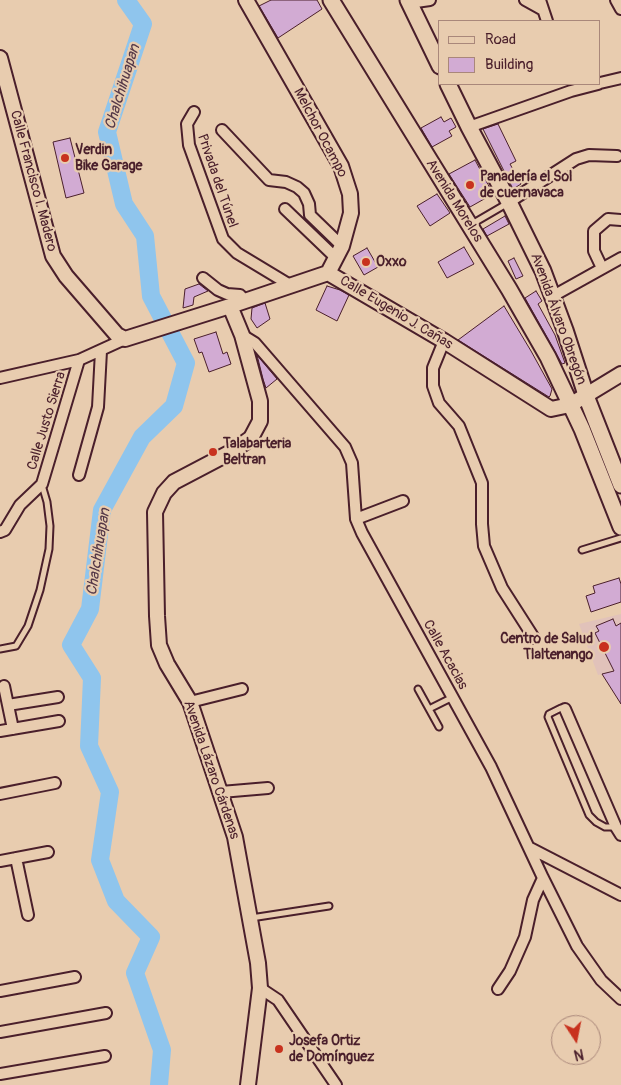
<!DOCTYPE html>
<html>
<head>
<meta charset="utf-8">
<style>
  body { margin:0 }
  #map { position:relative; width:621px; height:1085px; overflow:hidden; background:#e8ccaf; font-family:Pangolin,sans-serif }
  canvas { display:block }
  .legend { position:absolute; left:438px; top:20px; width:162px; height:65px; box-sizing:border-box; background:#e8ccaf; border:1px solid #a9877a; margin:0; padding:6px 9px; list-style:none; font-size:15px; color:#4a1f2b }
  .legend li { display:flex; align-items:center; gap:10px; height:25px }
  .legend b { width:25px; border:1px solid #a9877a }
  .north { position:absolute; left:551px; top:1015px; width:50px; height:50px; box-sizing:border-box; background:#e8ccaf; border:1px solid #a9877a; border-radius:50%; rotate:169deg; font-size:14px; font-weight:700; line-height:20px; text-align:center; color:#4a1f2b }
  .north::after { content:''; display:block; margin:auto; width:18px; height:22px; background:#c8321e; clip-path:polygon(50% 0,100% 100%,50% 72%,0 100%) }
</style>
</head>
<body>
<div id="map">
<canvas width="621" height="1085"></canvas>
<ul class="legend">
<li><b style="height:6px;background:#e8ccaf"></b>Road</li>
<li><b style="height:14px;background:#d2abd3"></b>Building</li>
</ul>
<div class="north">N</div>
</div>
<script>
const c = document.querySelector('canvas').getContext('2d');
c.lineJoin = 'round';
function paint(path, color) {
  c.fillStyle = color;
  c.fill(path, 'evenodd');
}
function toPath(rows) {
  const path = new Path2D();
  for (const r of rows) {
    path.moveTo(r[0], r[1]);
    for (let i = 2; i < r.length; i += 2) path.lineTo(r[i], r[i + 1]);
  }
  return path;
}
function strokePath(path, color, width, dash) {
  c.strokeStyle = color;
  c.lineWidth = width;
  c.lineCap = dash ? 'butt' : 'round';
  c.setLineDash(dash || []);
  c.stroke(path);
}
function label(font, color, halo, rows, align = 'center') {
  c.font = font + ' Pangolin,sans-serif';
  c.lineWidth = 4.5;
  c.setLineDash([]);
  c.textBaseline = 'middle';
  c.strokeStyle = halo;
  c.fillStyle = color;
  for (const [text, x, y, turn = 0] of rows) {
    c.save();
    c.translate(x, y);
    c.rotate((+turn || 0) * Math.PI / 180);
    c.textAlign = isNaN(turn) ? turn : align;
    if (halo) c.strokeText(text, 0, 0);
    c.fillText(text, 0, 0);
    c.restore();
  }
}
const built = toPath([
  [621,614,621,669,598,675,579,624]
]);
const river = toPath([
  [126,0,143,24,107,132,124,204,145,236,151,296,186,363,174,406,142,437,102,510,90,609,71,645,92,678,89,746,110,792,100,860,116,901,151,937,135,973,162,1050,159,1085]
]);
const building = toPath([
  [271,0,317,0,322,9,278,38,259,6,271,0],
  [441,117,444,122,451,118,456,127,449,131,452,136,432,147,421,128,441,117],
  [498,124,516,161,510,164,521,184,513,189,483,129,498,124],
  [70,138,84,193,66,198,53,142,70,138],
  [475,160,493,194,470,207,449,174,475,160],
  [437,194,450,213,430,226,417,206,437,194],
  [505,216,509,224,487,236,483,229,505,216],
  [464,247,474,264,447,278,438,262,464,247],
  [367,248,378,267,364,275,353,256,367,248],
  [514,258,523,276,516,279,508,261,514,258],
  [199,284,208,291,194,297,193,305,183,308,185,289,199,284],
  [327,286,340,290,349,295,337,321,316,310,327,286],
  [536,291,542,301,538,304,555,335,565,363,562,364,525,298,536,291],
  [265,303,270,319,257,328,251,319,252,308,265,303],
  [504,306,531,351,552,389,550,396,549,397,458,340,504,306],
  [216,332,223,354,227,352,231,364,209,372,202,352,199,353,194,339,216,332],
  [257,355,277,379,266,388,263,379,257,355],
  [619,578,621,584,621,602,591,612,586,596,595,593,593,586,619,578],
  [613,619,616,626,621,623,621,704,602,674,614,671,595,633,599,631,596,626,613,619]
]);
const lane = toPath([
  [472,224,508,203],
  [582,550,621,538],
  [0,649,16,646,28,626,40,590,49,549,50,526,47,502,42,485],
  [418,689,439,727],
  [429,709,453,697],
  [565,709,561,708,549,714,548,717,589,815,596,822,605,827,616,827],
  [251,918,329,906]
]);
const street = toPath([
  [525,0,543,10],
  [540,0,547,21],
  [616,0,621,9],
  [409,3,430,0],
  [600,83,621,78],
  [194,112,187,124,189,145,223,239,237,253,290,285],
  [469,127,571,91,598,84],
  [222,130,269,180,286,182,297,187,304,193,309,204,310,215,342,246],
  [509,202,576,159,589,155,617,156],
  [285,209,335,257],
  [602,268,594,251,594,231,608,219,621,220],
  [203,278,218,290,227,294,240,295,245,301],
  [553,296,621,258],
  [242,335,255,343,345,447,352,463,356,519,362,533,491,767,543,878,577,946,601,980,621,999],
  [444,341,433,368,433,386,439,403,459,426,482,483,482,524,484,546,502,588,534,638],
  [0,378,79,360,125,339],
  [79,475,98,407,101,351],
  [356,519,403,501],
  [0,532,5,530,20,505,42,484,79,360],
  [4,686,13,729],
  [190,702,242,689],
  [8,705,58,697],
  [565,709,616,827,621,835],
  [0,731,59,721],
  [221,792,268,788],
  [0,794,55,783],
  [530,848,621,895],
  [16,858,28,915],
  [0,861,48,852],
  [260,988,278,1000,336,1085],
  [498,989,510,971,525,937,533,900,543,878],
  [0,991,75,977],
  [0,1032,106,1013],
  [0,1074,105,1056]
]);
const secondary = toPath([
  [246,0,341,166,350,194,351,213,342,246,328,273],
  [0,58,53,256,66,276,117,335,125,339,230,306,328,273,444,341,551,409,570,405,621,374],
  [230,306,242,335,260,401,260,421,251,438,233,451,174,482,164,493,155,512,157,616,159,645,167,664,190,702,235,837,258,963,260,988,248,1085]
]);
const primary = toPath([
  [331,0,509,289,548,357,582,429,621,527],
  [408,0,440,66],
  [448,84,469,127,509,202,543,271,565,330,588,401,621,485]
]);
const markers = [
  [65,158,5,"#c8321e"],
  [470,185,5,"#c8321e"],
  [366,262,5,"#c8321e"],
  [213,452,5,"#c8321e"],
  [604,647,6,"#c8321e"],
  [279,1049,5,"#c8321e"]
];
const streetNames = [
  ["Melchor Ocampo",320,133,62],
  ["Calle Francisco I. Madero",33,181,75],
  ["Privada del Túnel",217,181,71],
  ["Avenida Morelos",454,201,58],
  ["Calle Eugenio J. Cañas",396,313,31],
  ["Avenida Álvaro Obregón",558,319,70],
  ["Calle Justo Sierra",47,421,-73],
  ["Calle Acacias",445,655,61],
  ["Avenida Lázaro Cárdenas",211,770,71]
];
const poiNames = [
  ["Verdin",75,150],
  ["Bike Garage",75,166],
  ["Panadería el Sol",480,177],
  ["de cuernavaca",480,193],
  ["Oxxo",376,262],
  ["Talabarteria",223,444],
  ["Beltran",223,460],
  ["Centro de Salud",593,639,"right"],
  ["Tlaltenango",593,655,"right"],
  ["Josefa Ortiz",289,1041],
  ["de Domínguez",289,1057]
];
const waterNames = [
  ["Chalchihuapan",123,87,-73],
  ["Chalchihuapan",99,552,-81]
];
paint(built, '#e1c2ba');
strokePath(river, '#8fc5ed', 18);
paint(building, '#d2abd3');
strokePath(building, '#4a1f2b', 1);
strokePath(lane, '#4a1f2b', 9);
strokePath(street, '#4a1f2b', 14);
strokePath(secondary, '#4a1f2b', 18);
strokePath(primary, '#4a1f2b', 19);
strokePath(lane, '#e8ccaf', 5);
strokePath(street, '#e8ccaf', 10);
strokePath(secondary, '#e8ccaf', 14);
strokePath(primary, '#e8ccaf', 15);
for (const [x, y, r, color] of markers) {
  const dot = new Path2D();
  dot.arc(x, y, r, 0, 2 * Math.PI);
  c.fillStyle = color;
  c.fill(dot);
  strokePath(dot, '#e8ccaf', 2);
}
label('14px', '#4a1f2b', '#e8ccaf', streetNames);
label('bold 14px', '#4a1f2b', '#e8ccaf', poiNames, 'left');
label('italic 15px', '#543848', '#e8ccaf', waterNames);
</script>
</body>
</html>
